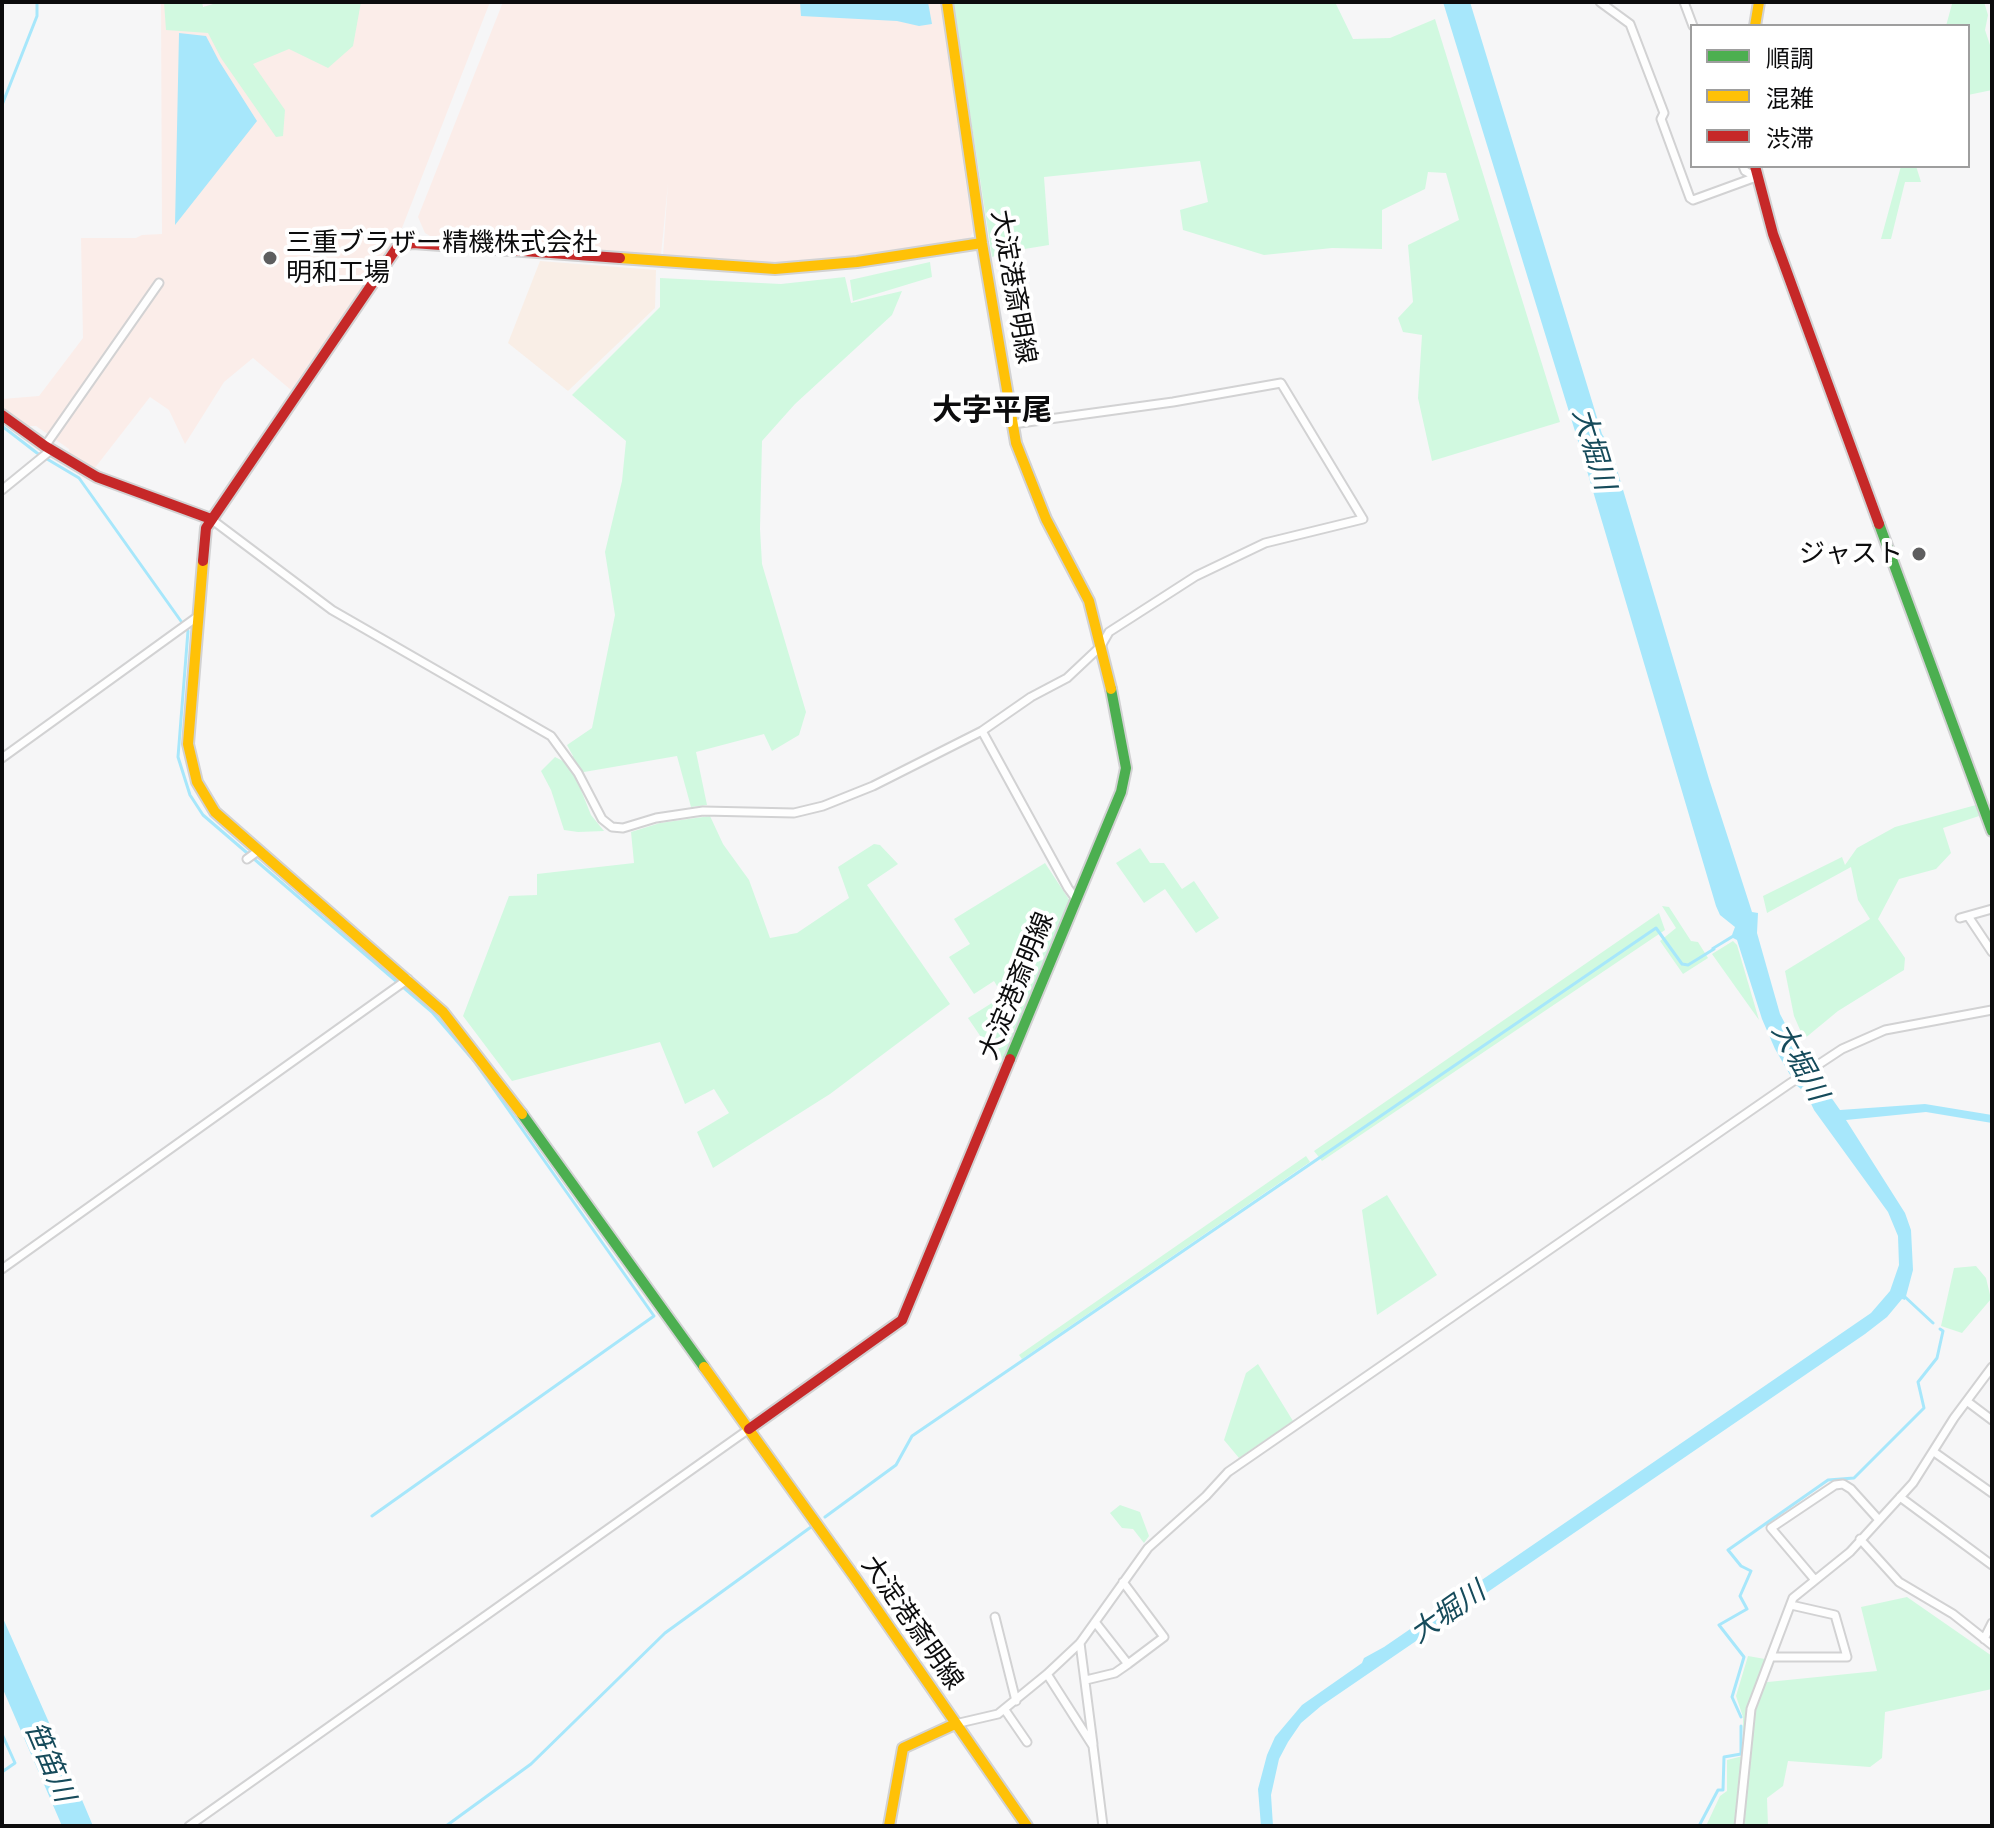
<!DOCTYPE html>
<html>
<head>
<meta charset="utf-8">
<style>
  body { margin:0 }
  #map { position:relative; width:1994px; height:1828px; overflow:hidden; background:#f6f6f7; font-family:Literata,"Noto Sans JP",serif }
  canvas { display:block }
  .frame { position:absolute; inset:0; border:4px solid #0c0c0d; pointer-events:none }
  .legend { position:absolute; left:1690px; top:24px; width:280px; height:144px; box-sizing:border-box; background:#fff; border:2px solid #9e9e9e; margin:0; padding:10px 14px; list-style:none; font-size:24px; color:#0c0c0d }
  .legend li { display:flex; align-items:center; gap:16px; height:40px }
  .legend b { width:40px; border:2px solid #9e9e9e }
</style>
</head>
<body>
<div id="map">
<canvas width="1994" height="1828"></canvas>
<div class="frame"></div>
<ul class="legend">
<li><b style="height:10px;background:#4caf50"></b>順調</li>
<li><b style="height:10px;background:#ffc107"></b>混雑</li>
<li><b style="height:10px;background:#c62828"></b>渋滞</li>
</ul>
</div>
<script>
const c = document.querySelector('canvas').getContext('2d');
c.lineJoin = 'round';
function paint(path, color) {
  c.fillStyle = color;
  c.fill(path, 'evenodd');
}
function toPath(rows) {
  const path = new Path2D();
  for (const r of rows) {
    path.moveTo(r[0], r[1]);
    for (let i = 2; i < r.length; i += 2) path.lineTo(r[i], r[i + 1]);
  }
  return path;
}
function strokePath(path, color, width, dash) {
  c.strokeStyle = color;
  c.lineWidth = width;
  c.lineCap = dash ? 'butt' : 'round';
  c.setLineDash(dash || []);
  c.stroke(path);
}
function label(font, color, halo, rows, align = 'center') {
  c.font = font + ' Literata,"Noto Sans JP",serif';
  c.lineWidth = 8;
  c.setLineDash([]);
  c.textBaseline = 'middle';
  c.strokeStyle = halo;
  c.fillStyle = color;
  for (const [text, x, y, turn = 0] of rows) {
    c.save();
    c.translate(x, y);
    c.rotate((+turn || 0) * Math.PI / 180);
    c.textAlign = isNaN(turn) ? turn : align;
    if (halo) c.strokeText(text, 0, 0);
    c.fillText(text, 0, 0);
    c.restore();
  }
}
const commercial = toPath([
  [540,261,656,270,655,308,568,391,508,343]
]);
const industrial = toPath([
  [161,2,202,2,203,7,220,2,490,2,400,233,291,390,253,358,224,382,185,444,169,410,150,397,94,469,70,454,69,449,36,426,25,426,2,407,2,399,39,396,83,338,81,238,136,238,142,235,162,234],
  [503,2,940,2,973,232,969,239,802,264,757,264,663,256,668,183,661,255,430,236,425,233,418,217]
]);
const green = toPath([
  [164,2,202,2,203,7,220,2,361,2,353,46,328,68,289,49,253,64,285,110,283,136,276,137,221,58,208,33,166,30],
  [953,2,1335,2,1353,39,1390,38,1435,19,1560,422,1432,461,1418,398,1422,335,1403,332,1398,318,1413,302,1408,245,1459,220,1446,173,1428,172,1425,189,1382,210,1382,249,1332,248,1264,255,1183,230,1180,210,1208,202,1200,161,1044,177,1049,245,1006,252,992,257],
  [1984,2,1988,15,1985,30,1992,51,1992,90,1968,95,1968,26,1946,26,1952,4],
  [1901,166,1916,166,1921,182,1905,182,1891,239,1881,239],
  [930,262,932,277,853,301,850,280],
  [845,277,851,303,902,291,892,315,795,404,762,441,760,529,762,564,806,712,799,735,772,751,764,734,696,752,707,805,691,807,677,756,584,772,577,780,591,815,604,831,578,832,564,830,551,790,541,771,555,757,567,763,573,756,567,745,592,728,615,615,605,552,622,481,626,441,572,395,660,307,660,278,781,284],
  [1976,805,1979,816,1943,828,1951,853,1936,869,1899,879,1878,919,1905,958,1904,970,1838,1011,1804,1039,1794,1016,1785,971,1870,919,1858,900,1851,867,1767,913,1763,896,1842,857,1845,865,1857,848,1895,827],
  [710,816,723,844,749,880,770,938,797,933,849,898,838,867,874,844,880,845,898,864,867,885,950,1004,830,1094,713,1168,697,1132,729,1113,714,1089,685,1104,660,1042,512,1081,463,1016,509,896,537,895,537,874,634,863,631,832,660,823],
  [1140,848,1150,863,1164,863,1182,889,1194,881,1219,918,1196,933,1165,889,1144,903,1116,863],
  [1045,863,1070,901,1002,1068,968,1018,1003,996,994,981,974,994,949,957,970,944,954,919],
  [1662,906,1669,907,1691,941,1698,942,1708,958,1683,974,1660,941,1676,928],
  [1659,913,1665,930,1322,1161,1314,1151],
  [1733,941,1737,945,1759,1020,1712,954],
  [1306,1156,1310,1162,1022,1359,1019,1355],
  [1387,1195,1437,1275,1377,1315,1362,1210],
  [1976,1266,1986,1278,1991,1299,1962,1333,1941,1326,1954,1268],
  [1258,1364,1293,1421,1239,1458,1224,1440,1246,1373],
  [1120,1505,1140,1512,1149,1536,1144,1543,1133,1529,1122,1528,1110,1513],
  [1907,1597,1992,1656,1992,1689,1885,1712,1882,1758,1870,1767,1788,1761,1783,1786,1767,1798,1768,1826,1706,1826,1720,1796,1727,1791,1727,1760,1743,1756,1743,1717,1736,1696,1748,1656,1765,1659,1758,1683,1877,1671,1861,1607]
]);
const water = toPath([
  [800,2,928,2,932,24,919,26,897,21,801,16],
  [1443,2,1470,2,1602,434,1610,446,1709,779,1752,912,1758,913,1757,933,1780,1014,1804,1060,1811,1063,1810,1066,1817,1072,1821,1083,1840,1110,1925,1104,1992,1115,1992,1123,1926,1112,1846,1120,1905,1213,1911,1230,1913,1270,1905,1300,1902,1299,1887,1317,1865,1334,1321,1706,1301,1723,1288,1742,1279,1759,1271,1795,1273,1826,1261,1826,1258,1789,1267,1755,1275,1737,1302,1705,1362,1663,1364,1658,1384,1647,1871,1313,1890,1291,1899,1265,1898,1236,1888,1212,1814,1110,1806,1093,1796,1085,1775,1049,1762,1019,1737,940,1733,938,1713,950,1711,948,1732,935,1735,927,1720,915,1716,906,1582,454],
  [179,33,206,36,219,61,257,121,175,225],
  [2,1616,58,1743,93,1826,62,1826,2,1687]
]);
const stream = toPath([
  [2,105,37,16,37,2],
  [2,426,37,453,79,478,188,631,178,757,190,795,203,815,432,1012,474,1061,654,1316,372,1516],
  [1904,1296,1933,1323],
  [825,1517,896,1465,912,1436,1656,928,1682,964,1688,965,1714,949],
  [1741,1717,1732,1697,1744,1657,1719,1625,1747,1609,1740,1596,1751,1571,1741,1566,1728,1550,1828,1480,1854,1478,1924,1408,1918,1382,1937,1358,1943,1331,1940,1329],
  [2,1734,15,1763,2,1772],
  [446,1826,531,1764,665,1633,811,1527],
  [1699,1826,1718,1790,1723,1790,1724,1757,1741,1754,1741,1726]
]);
const street = toPath([
  [1600,2,1630,24,1664,113,1661,119,1690,198,1693,200,1756,177],
  [1684,2,1693,26],
  [1743,166,1745,171,1756,177],
  [45,446,159,283],
  [2,490,51,450],
  [211,519,332,610,551,736,578,773,602,819,612,827,623,828,656,818,703,811,794,813,823,806,873,786,982,731,1031,697,1067,678,1101,646,1109,632,1196,576,1265,543,1363,519,1281,383,1173,402,1013,424],
  [982,731,1068,888,1076,899],
  [2,758,197,617],
  [247,859,258,851],
  [1968,916,1992,952],
  [1960,918,1992,909],
  [2,1269,408,979],
  [1968,1402,1992,1420],
  [1934,1452,1992,1493],
  [1900,1497,1992,1565],
  [1860,1539,1899,1582,1953,1614,1992,1645],
  [1815,1580,1771,1528,1835,1485,1843,1484,1851,1489,1879,1520],
  [995,1617,1016,1701],
  [1095,1622,1128,1664,1164,1637,1123,1582],
  [1984,1639,1992,1623],
  [1080,1643,1093,1744],
  [1772,1657,1847,1657,1835,1615,1791,1605],
  [1047,1674,1093,1746,1103,1826],
  [1086,1680,1115,1673,1128,1664],
  [1005,1710,1027,1742],
  [955,1724,998,1714,1047,1674,1080,1643,1148,1548,1206,1496,1228,1472,1789,1084,1842,1049,1885,1030,1992,1010],
  [189,1826,749,1429],
  [1739,1826,1751,1709,1793,1598,1850,1552,1913,1483,1954,1418,1992,1367]
]);
const fast = toPath([
  [1879,524,1992,831],
  [1010,1059,1121,792,1126,768,1111,689],
  [522,1114,704,1367]
]);
const slow = toPath([
  [947,2,982,243,1016,443,1046,519,1089,601,1111,689],
  [1755,26,1759,2],
  [620,258,775,269,857,262,982,243],
  [203,561,188,744,197,782,215,812,443,1012,522,1114],
  [704,1367,856,1579,1027,1826],
  [889,1826,903,1748,955,1724]
]);
const jam = toPath([
  [1755,166,1773,234,1879,524],
  [2,415,45,446,97,477,211,519],
  [203,561,206,528,398,246,413,243,620,258],
  [749,1429,902,1320,1010,1059]
]);
const markers = [
  [270,258,8,"#5e5e5f"],
  [1919,554,8,"#5e5e5f"]
];
const poiNames = [
  ["三重ブラザー精機株式会社",286,243],
  ["明和工場",286,273],
  ["ジャスト",1903,554,"right"]
];
const streetNames = [
  ["大淀港斎明線",1013,287,80],
  ["大淀港斎明線",1017,986,-68],
  ["大淀港斎明線",912,1623,55]
];
const waterNames = [
  ["大堀川",1593,449,73],
  ["大堀川",1799,1062,61],
  ["大堀川",1448,1613,-35],
  ["笹笛川",49,1762,67]
];
const quarterNames = [
  ["大字平尾",992,411]
];
paint(commercial, '#f9eee6');
paint(industrial, '#fbede9');
paint(green, '#d1f9e0');
paint(water, '#a7e7fb');
strokePath(stream, '#a7e7fb', 3);
strokePath(street, '#d2d2d3', 11);
strokePath(fast, '#d2d2d3', 14);
strokePath(slow, '#d2d2d3', 14);
strokePath(jam, '#d2d2d3', 14);
strokePath(street, '#fefefe', 7);
strokePath(fast, '#4caf50', 10);
strokePath(slow, '#ffc107', 10);
strokePath(jam, '#c62828', 10);
for (const [x, y, r, color] of markers) {
  const dot = new Path2D();
  dot.arc(x, y, r, 0, 2 * Math.PI);
  c.fillStyle = color;
  c.fill(dot);
  strokePath(dot, '#fff', 3);
}
label('26px', '#0c0c0d', '#fff', poiNames, 'left');
label('26px', '#0c0c0d', '#fff', streetNames);
label('italic 28px', '#164b5b', '#fff', waterNames);
label('bold 30px', '#0c0c0d', '#fff', quarterNames);
</script>
</body>
</html>
